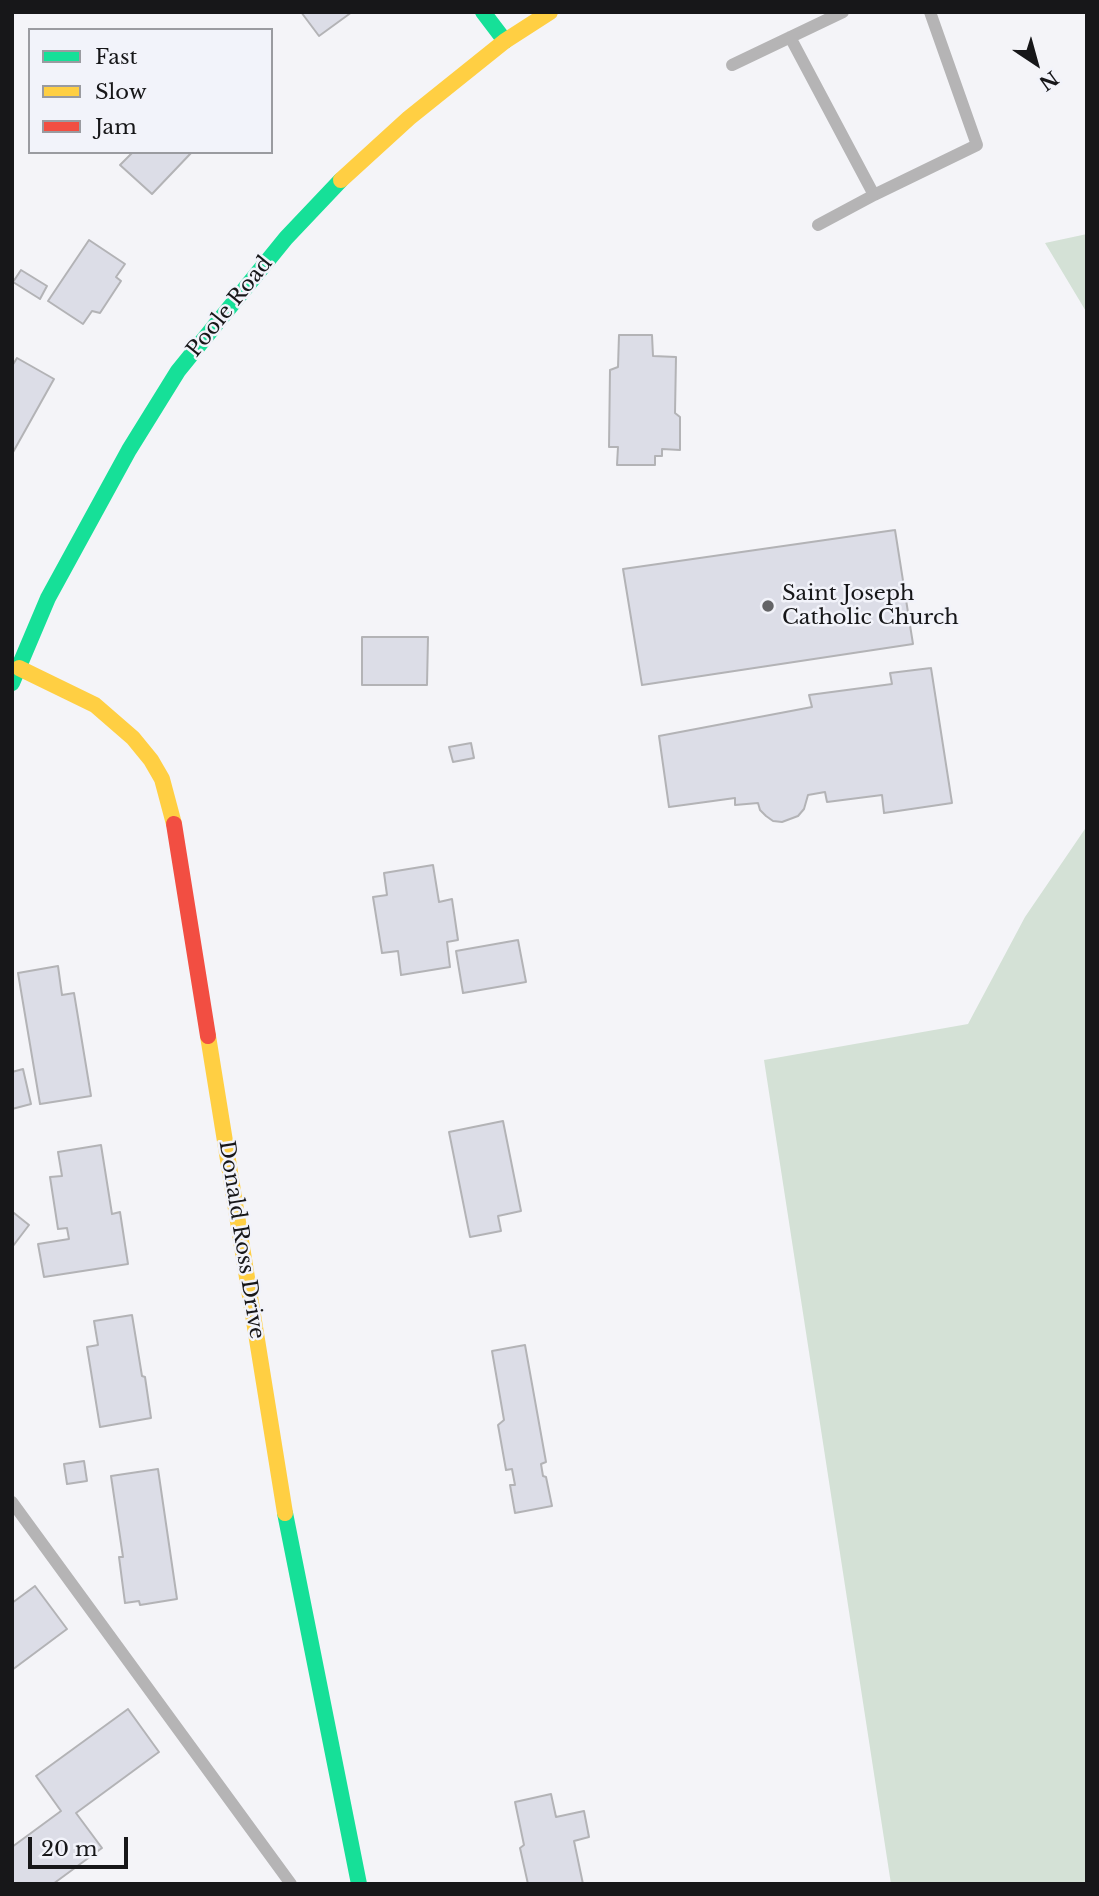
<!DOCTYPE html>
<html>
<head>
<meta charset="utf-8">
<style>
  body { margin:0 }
  #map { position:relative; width:1099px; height:1896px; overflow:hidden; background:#f4f4f8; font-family:"Libre Baskerville",serif }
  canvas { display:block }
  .frame { position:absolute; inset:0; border:14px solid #171719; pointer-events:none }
  .legend { position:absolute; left:28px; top:28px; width:245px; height:126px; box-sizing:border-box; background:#f2f3fa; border:2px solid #9a9ba0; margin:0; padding:9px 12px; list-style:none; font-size:21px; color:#171719 }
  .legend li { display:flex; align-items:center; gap:14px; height:35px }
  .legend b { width:35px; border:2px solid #9a9ba0 }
  .north { position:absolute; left:1001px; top:28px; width:70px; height:70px; -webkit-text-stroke:5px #f2f3fa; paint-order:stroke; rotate:144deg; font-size:19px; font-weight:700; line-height:28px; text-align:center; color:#171719 }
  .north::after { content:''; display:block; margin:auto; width:24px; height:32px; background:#171719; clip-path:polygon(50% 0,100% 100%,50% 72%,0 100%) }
  .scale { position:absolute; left:28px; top:1837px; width:100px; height:32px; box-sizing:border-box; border:4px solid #171719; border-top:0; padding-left:9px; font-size:21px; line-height:24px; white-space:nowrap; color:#171719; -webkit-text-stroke:5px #f2f3fa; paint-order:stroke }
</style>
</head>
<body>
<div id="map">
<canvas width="1099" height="1896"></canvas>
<div class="frame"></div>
<ul class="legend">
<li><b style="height:9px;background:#16e098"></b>Fast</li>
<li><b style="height:9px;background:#ffcf43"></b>Slow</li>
<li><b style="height:9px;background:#f24e42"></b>Jam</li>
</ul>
<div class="north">N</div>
<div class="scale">20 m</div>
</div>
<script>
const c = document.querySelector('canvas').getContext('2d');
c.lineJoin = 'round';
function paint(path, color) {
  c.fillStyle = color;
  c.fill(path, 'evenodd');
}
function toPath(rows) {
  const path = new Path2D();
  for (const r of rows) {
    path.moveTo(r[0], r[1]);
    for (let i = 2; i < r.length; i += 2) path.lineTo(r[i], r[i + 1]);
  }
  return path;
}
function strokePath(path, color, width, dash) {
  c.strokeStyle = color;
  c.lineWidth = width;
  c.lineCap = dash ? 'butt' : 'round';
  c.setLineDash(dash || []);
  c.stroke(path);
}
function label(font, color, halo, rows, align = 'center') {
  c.font = font + ' "Libre Baskerville",serif';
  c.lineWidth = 5;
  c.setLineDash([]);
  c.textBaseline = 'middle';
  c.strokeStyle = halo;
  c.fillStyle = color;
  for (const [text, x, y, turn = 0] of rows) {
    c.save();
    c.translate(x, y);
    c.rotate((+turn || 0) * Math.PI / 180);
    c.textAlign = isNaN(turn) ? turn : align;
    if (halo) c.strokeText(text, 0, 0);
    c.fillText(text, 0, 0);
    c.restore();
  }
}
const green = toPath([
  [1087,234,1087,313,1045,243],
  [1087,826,1087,1884,891,1884,764,1060,968,1024,1025,917]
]);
const building = toPath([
  [301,12,352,12,319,36,301,12],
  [133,152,192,152,152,194,120,165,133,152],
  [89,240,125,264,116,277,121,281,100,313,92,311,83,324,48,301,89,240],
  [21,270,47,286,40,299,13,282,21,270],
  [619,335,652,335,653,356,676,357,675,413,680,417,680,450,662,449,662,456,655,456,655,465,617,465,618,447,609,447,610,370,618,367,619,335],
  [17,358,54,379,12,454,12,366,17,358],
  [895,530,913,644,642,685,623,569,895,530],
  [362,637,428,637,427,685,362,685,362,637],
  [931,668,952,803,884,813,882,795,827,802,825,792,808,795,804,809,798,816,782,822,773,821,766,816,760,810,758,803,735,805,735,798,669,807,659,736,812,707,809,695,892,684,890,673,931,668],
  [471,743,474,758,453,762,449,747,471,743],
  [433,865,439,902,452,899,458,940,447,942,450,967,401,975,398,951,382,953,373,897,387,895,384,873,433,865],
  [518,940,526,982,463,993,456,951,518,940],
  [58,966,62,995,74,993,91,1096,40,1104,18,973,58,966],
  [23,1069,31,1104,12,1109,12,1072,23,1069],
  [503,1121,521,1211,498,1216,501,1231,470,1237,449,1132,503,1121],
  [101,1145,112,1214,120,1212,128,1264,44,1277,38,1244,69,1239,67,1228,58,1229,50,1177,62,1176,58,1152,101,1145],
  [14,1213,29,1225,13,1246,12,1216,14,1213],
  [132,1315,142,1376,145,1377,151,1418,100,1427,87,1347,98,1345,94,1321,132,1315],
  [525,1345,546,1462,541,1464,543,1476,546,1477,552,1506,515,1513,510,1485,515,1485,512,1469,506,1470,498,1425,504,1420,492,1351,525,1345],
  [84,1461,87,1481,67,1484,64,1464,84,1461],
  [158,1469,177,1599,140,1605,139,1601,125,1603,119,1557,123,1557,111,1476,158,1469],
  [35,1586,67,1629,12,1670,12,1603,35,1586],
  [128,1709,159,1752,76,1813,102,1848,53,1884,12,1884,12,1847,61,1811,36,1776,128,1709],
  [551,1794,556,1817,584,1811,589,1837,574,1841,583,1884,528,1884,520,1848,524,1845,515,1802,551,1794]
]);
const lane = toPath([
  [790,37,874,195],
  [732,65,843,12],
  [818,225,874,195,977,145,930,12],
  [12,1502,291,1884]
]);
const fast = toPath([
  [483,12,505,41],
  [12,683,48,598,129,450,178,371,286,238,341,180],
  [285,1513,359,1884]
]);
const slow = toPath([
  [341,180,409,118,505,41,550,12],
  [19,668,95,705,133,738,151,760,162,779,174,824],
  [208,1036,285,1513]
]);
const jam = toPath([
  [174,824,208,1036]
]);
const markers = [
  [768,606,7,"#646467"]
];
const streetNames = [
  ["Poole Road",230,307,-51],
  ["Donald Ross Drive",241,1240,81]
];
const poiNames = [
  ["Saint Joseph",782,594],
  ["Catholic Church",782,618]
];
paint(green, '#d4e1d6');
paint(building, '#dcdde7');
strokePath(building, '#b3b3b6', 2);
strokePath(lane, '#b5b4b5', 12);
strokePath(fast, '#16e098', 16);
strokePath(slow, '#ffcf43', 16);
strokePath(jam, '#f24e42', 16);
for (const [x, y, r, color] of markers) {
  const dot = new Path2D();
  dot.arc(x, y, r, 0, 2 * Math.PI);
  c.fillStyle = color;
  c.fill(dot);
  strokePath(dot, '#f2f3fa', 2.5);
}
label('21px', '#171719', '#f2f3fa', streetNames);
label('21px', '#171719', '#f2f3fa', poiNames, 'left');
</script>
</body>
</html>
